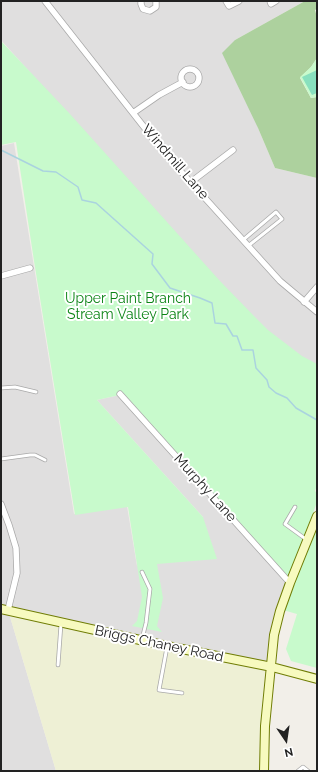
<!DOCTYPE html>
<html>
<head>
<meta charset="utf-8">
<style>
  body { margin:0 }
  #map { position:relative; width:318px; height:772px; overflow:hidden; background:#f2efe9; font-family:Raleway,sans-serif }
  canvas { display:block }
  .frame { position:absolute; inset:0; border:2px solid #222; pointer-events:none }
  .north { position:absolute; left:266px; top:720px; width:40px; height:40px; -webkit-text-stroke:3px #fff; paint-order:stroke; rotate:167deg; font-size:11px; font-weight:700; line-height:16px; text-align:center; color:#222 }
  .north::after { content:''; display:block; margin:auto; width:14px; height:18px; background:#222; clip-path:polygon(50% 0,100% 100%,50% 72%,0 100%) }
</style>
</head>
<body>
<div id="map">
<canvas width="318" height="772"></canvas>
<div class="frame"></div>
<div class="north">N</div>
</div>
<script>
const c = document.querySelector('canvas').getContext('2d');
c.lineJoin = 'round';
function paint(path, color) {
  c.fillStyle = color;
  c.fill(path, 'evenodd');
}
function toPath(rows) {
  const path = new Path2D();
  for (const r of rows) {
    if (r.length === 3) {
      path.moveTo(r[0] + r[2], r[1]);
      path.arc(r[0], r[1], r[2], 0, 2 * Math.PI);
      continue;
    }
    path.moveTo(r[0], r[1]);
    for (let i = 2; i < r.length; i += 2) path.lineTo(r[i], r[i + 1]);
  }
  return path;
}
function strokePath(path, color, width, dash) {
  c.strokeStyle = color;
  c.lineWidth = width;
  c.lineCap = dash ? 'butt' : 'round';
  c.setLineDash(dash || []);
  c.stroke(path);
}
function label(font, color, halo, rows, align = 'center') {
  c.font = font + ' Raleway,sans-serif';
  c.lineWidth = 4;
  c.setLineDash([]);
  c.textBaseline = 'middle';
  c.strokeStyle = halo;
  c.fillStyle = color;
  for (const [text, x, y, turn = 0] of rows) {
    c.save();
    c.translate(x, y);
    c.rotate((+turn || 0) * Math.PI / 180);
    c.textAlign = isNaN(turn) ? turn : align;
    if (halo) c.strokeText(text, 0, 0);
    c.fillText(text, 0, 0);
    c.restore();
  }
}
const residential = toPath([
  [1,1,305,1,235,40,258,128,275,168,317,178,317,394,1,40],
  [14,143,74,514,127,506,137,566,203,517,97,400,124,394,195,477,290,583,280,611,272,667,8,610,56,771,1,771,1,146]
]);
const farmland = toPath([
  [8,610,272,667,264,771,56,771]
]);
const forest = toPath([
  [305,1,317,1,317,9,315,10,317,17,317,58,311,67,300,78,311,98,317,97,317,178,275,168,258,128,222,53,235,40]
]);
const park = toPath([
  [1,41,70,114,220,281,253,315,268,330,302,356,317,364,317,485,315,491,317,493,317,502,290,579,124,394,97,400,203,517,217,559,157,564,163,598,157,626,162,632,132,626,137,621,142,597,128,507,75,515,34,261,16,142,1,145],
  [317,58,317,97,311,98,300,77,311,67],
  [317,515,317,668,291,661,286,649,297,614,283,610]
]);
const pitch = toPath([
  [317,70,317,93,312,95,302,77]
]);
const stream = toPath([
  [1,150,43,171,56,172,78,187,82,200,96,203,153,254,152,264,170,288,200,298,212,303,215,323,226,324,233,336,237,336,242,350,253,350,256,368,267,380,269,387,276,393,287,398,296,408,317,420]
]);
const lane = toPath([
  [243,240,276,212,282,219,248,246],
  [1,388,15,387,36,392],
  [1,459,30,455,35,455,45,460],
  [295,507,285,524,307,540],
  [142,639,146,623,150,589,142,572],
  [167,647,159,690,182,693],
  [58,665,61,624],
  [298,771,303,767,308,771]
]);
const street = toPath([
  [45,1,166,155,280,281,317,312],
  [141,1,141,4,143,9,150,11,156,7,156,1],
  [226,1,229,6,239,1],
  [270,1,271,4,276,1],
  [190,78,9],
  [133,113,159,95,183,82],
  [191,182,233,150],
  [1,276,30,268],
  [304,302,317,287],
  [120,394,290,583],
  [1,504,9,525,16,548,17,573,8,610]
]);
const secondary = toPath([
  [1,609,167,646,272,667,317,679],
  [264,771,265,726,274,635,280,611,290,583,317,516]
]);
const streetNames = [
  ["Windmill Lane",175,162,49],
  ["Murphy Lane",205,488,48],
  ["Briggs Chaney Road",159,644,12]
];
const parkNames = [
  ["Upper Paint Branch",128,299],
  ["Stream Valley Park",128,315]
];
paint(residential, '#e0dfdf');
paint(farmland, '#eef0d5');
paint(forest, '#add19e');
paint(park, '#c8facc');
paint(pitch, '#88e0be');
strokePath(stream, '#aad3df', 1.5);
strokePath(lane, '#a9a9a9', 4.5);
strokePath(street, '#a9a9a9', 7);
strokePath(secondary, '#707d05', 10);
strokePath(lane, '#fff', 3);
strokePath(street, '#fff', 5.5);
strokePath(secondary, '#f7fabf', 8);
label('14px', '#222', '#fff', streetNames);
label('14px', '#0c8416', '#fff', parkNames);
</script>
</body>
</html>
